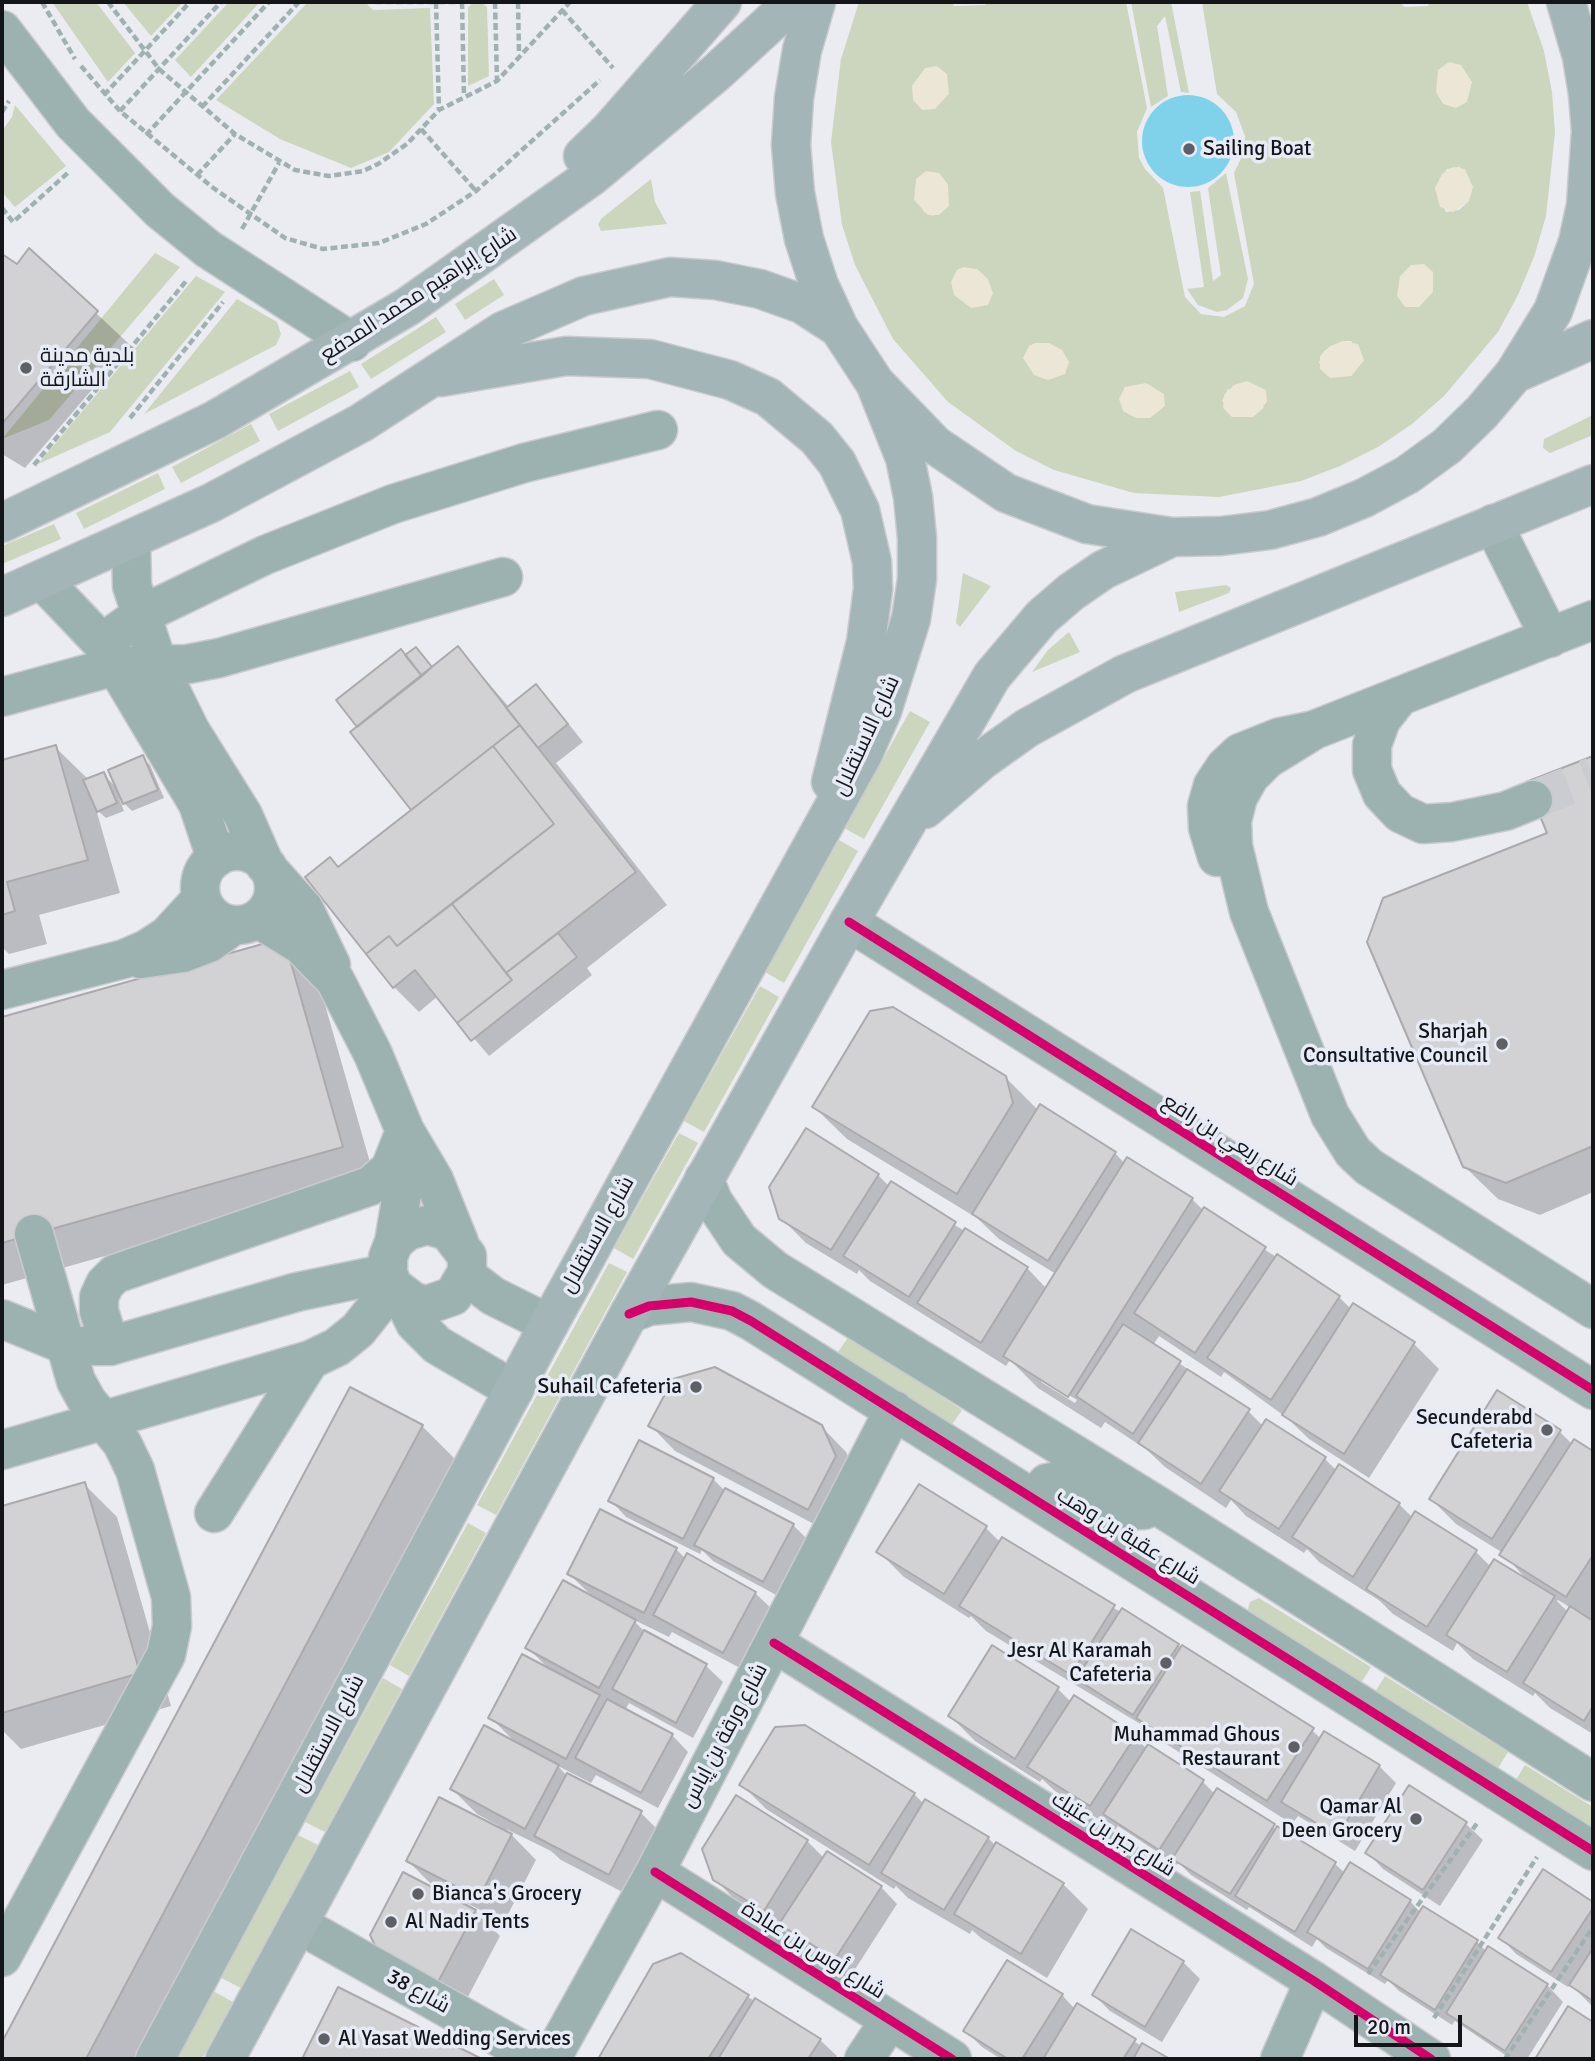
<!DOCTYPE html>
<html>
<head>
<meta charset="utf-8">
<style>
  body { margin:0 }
  #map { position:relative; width:1595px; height:2061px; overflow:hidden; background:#eaecf2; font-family:Signika,sans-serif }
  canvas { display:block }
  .frame { position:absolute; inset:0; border:4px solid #141519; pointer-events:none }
  .scale { position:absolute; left:1354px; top:2015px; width:108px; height:32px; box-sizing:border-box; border:4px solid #141519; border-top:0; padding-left:9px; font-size:21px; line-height:24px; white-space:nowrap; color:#141519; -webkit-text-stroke:5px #e6ebf6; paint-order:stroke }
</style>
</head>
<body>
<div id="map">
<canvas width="1595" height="2061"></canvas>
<div class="frame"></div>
<div class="scale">20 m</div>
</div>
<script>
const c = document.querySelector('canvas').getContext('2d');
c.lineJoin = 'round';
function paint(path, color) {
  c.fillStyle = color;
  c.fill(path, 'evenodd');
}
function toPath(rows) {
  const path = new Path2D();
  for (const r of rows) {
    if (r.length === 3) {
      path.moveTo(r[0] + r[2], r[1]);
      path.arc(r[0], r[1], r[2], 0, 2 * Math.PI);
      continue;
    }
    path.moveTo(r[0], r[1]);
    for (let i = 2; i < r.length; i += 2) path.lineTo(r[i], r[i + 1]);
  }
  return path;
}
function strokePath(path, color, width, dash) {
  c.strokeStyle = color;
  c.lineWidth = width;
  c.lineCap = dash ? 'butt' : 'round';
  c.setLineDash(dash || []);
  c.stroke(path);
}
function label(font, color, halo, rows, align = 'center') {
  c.font = font + ' Signika,Cairo,sans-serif';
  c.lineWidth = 7;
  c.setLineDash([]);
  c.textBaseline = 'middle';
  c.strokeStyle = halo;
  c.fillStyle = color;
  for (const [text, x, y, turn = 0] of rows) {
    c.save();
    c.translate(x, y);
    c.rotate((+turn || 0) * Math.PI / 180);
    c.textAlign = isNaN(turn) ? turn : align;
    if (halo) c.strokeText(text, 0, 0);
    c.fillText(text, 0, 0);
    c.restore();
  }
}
const green = toPath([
  [52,2,96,2,135,53,108,82],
  [123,2,183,2,151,36],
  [229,2,260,2,191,77,175,60],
  [308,2,365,2,373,10,430,8,434,104,389,152,351,168,280,139,216,100],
  [473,2,481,2,487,7,489,76,468,86,468,8],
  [859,2,952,2,954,6,985,5,988,2,1126,2,1147,108,1137,132,1139,158,1145,169,1163,188,1185,297,1201,314,1224,317,1245,306,1254,284,1234,173,1245,150,1245,136,1236,112,1217,94,1202,2,1399,2,1405,7,1428,6,1430,2,1527,2,1544,51,1552,92,1555,133,1546,216,1534,257,1518,295,1498,332,1444,396,1412,424,1378,447,1340,466,1301,481,1219,497,1134,493,1054,470,1016,451,948,402,893,339,855,265,842,225,831,142,841,59],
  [1460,167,1469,201,1459,210,1446,212,1435,188,1447,169],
  [939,173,948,185,933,216,923,211],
  [1343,341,1351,341,1364,360,1351,376,1319,363,1324,351],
  [1228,389,1264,407,1253,417,1222,401],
  [1131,2,1171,2,1189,93,1181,92,1165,16,1157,26,1168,96,1151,107],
  [15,105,66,166,15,207,2,192,2,131,12,117],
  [1226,173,1248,279,1243,298,1227,310,1217,312,1198,305,1187,289,1204,287,1190,192,1200,191,1213,281,1221,275,1208,188],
  [651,179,655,202,667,224,601,231,598,224,602,218],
  [155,253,180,267,49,420,2,439],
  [196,276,225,292,110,432,38,464],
  [494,279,504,295,465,320,455,304],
  [237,299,277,322,281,334,276,345,144,414],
  [436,317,446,332,371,379,361,364],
  [350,371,359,387,278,431,269,414],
  [1593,415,1593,435,1550,453,1543,448,1544,439],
  [251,424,260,441,181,483,172,467],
  [158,473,165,489,84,529,76,513],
  [54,524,61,539,2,564,2,546],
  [963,573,991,586,960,627,956,623],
  [1226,585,1231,588,1229,593,1179,612,1175,592],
  [1069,632,1080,652,1032,672,1048,650],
  [910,711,930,722,864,839,844,828],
  [839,840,858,851,784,983,765,972],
  [760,986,779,997,704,1132,684,1121],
  [679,1133,698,1143,633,1259,614,1248],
  [609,1263,627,1272,496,1515,477,1505],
  [849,1336,962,1410,951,1426,838,1352],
  [468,1523,486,1533,409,1676,390,1665],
  [1259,1598,1371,1667,1361,1683,1247,1612,1250,1602],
  [1385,1676,1508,1752,1498,1768,1375,1692],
  [383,1678,402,1689,325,1832,305,1822],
  [1525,1765,1593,1807,1593,1828,1516,1780],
  [298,1835,318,1845,241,1988,221,1978],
  [213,1991,233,2002,202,2059,176,2059]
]);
const sand = toPath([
  [1449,62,1461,65,1472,82,1467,102,1456,108,1443,104,1436,92,1438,70],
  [937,66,947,74,949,94,935,109,922,110,913,100,912,86,925,68],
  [1453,167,1465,169,1473,187,1469,201,1453,212,1440,207,1435,188,1442,174],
  [926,171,939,173,948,185,949,206,939,215,928,215,914,200,916,179],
  [1424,264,1433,272,1433,292,1419,307,1405,307,1397,296,1400,276,1411,265],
  [963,267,977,269,988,279,993,293,988,305,971,308,954,295,951,282,957,270],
  [1343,341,1358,344,1364,360,1351,376,1330,378,1320,369,1320,356,1330,346],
  [1035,343,1049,343,1062,350,1069,362,1065,374,1048,380,1034,375,1023,358,1029,346],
  [1247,381,1266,390,1267,402,1253,417,1232,417,1223,408,1224,395,1234,385],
  [1146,383,1164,394,1165,406,1150,418,1136,418,1123,411,1119,399,1125,387]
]);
const water = toPath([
  [1188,141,46]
]);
const shadow = toPath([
  [29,250,130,345,25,468,2,454,2,256,17,266],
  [458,648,509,707,536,687,552,703,583,742,556,763,667,905,587,968,592,975,489,1056,438,996,419,1012,394,987,339,869,414,810,352,732,406,657,433,668],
  [55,747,89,780,103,774,117,788,142,757,150,765,164,798,132,811,119,798,124,811,106,818,96,809,120,893,39,915,47,944,9,954,2,947,2,761],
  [1593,758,1593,1192,1540,1215,1498,1199,1464,1166,1549,834,1529,783],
  [283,940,316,973,375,1180,2,1285,2,1019],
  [1005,1077,1038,1110,1115,1153,1125,1164,1192,1199,1204,1211,1339,1297,1351,1309,1353,1306,1414,1344,1439,1369,1369,1478,1309,1439,1287,1418,1224,1372,1221,1377,1159,1336,1153,1345,1248,1411,1263,1426,1324,1458,1337,1471,1339,1467,1399,1504,1413,1518,1475,1551,1491,1567,1525,1578,1503,1553,1456,1524,1431,1499,1498,1393,1560,1432,1572,1444,1574,1441,1593,1453,1593,1734,1550,1708,1535,1693,1533,1696,1473,1659,1457,1643,1453,1651,1393,1614,1380,1601,1319,1562,1307,1549,1304,1553,1246,1516,1231,1500,1226,1508,1165,1467,1147,1450,1105,1422,1101,1428,1038,1388,1010,1360,1006,1366,870,1281,859,1270,857,1274,806,1243,781,1218,878,1175,889,1186,1027,1268,1047,1289,1056,1274,999,1239,977,1218,847,1139,814,1107],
  [1041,1378,1077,1400,1075,1403,1041,1382],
  [1558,1600,1571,1608,1569,1613,1557,1601],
  [351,1389,422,1426,455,1459,136,2059,2,2059,2,2046],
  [651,1426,821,1426,846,1452,860,1482,833,1534,675,1451],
  [713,1479,725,1491,793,1525,810,1542,780,1597,713,1561,702,1550,700,1554,626,1517,610,1500],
  [84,1484,117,1517,171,1706,21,1749,2,1730,2,1508],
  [986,1528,1001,1543,1178,1645,1312,1730,1321,1739,1325,1734,1379,1766,1396,1783,1355,1851,1298,1816,1292,1824,1163,1742,1152,1731,986,1631,971,1616,969,1618,904,1577,879,1552],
  [676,1549,686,1559,755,1593,772,1609,740,1668,672,1632,669,1637,632,1619,648,1635,706,1666,723,1682,693,1738,629,1703,625,1711,672,1735,688,1752,658,1808,596,1775,591,1783,558,1766,567,1776,641,1813,666,1838,634,1898,561,1860,551,1851,506,1829,536,1860,504,1922,433,1886,408,1861,499,1826,477,1814,452,1789,516,1743,490,1717,549,1669,527,1647,593,1597,569,1574],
  [993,1648,1058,1689,1071,1702,1134,1736,1147,1749,1149,1747,1203,1782,1215,1794,1335,1864,1345,1873,1410,1901,1421,1913,1424,1909,1477,1942,1487,1952,1547,1985,1563,2002,1527,2059,1511,2059,1455,2021,1452,2025,1399,1991,1388,1980,1385,1984,1326,1948,1317,1939,1312,1947,1249,1907,1247,1910,1191,1875,1178,1862,1177,1865,1118,1826,1115,1830,1055,1791,1042,1779,1040,1782,975,1741,950,1716],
  [741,1784,914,1794,924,1804,988,1838,996,1846,1063,1884,1088,1909,1047,1978,981,1938,972,1930,970,1934,908,1898,896,1886,894,1889,766,1809],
  [1410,1787,1466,1824,1483,1840,1440,1906,1383,1869,1367,1852],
  [807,1841,824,1858,881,1887,897,1904,852,1974,790,1932,789,1935,740,1905,715,1879],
  [1543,1871,1593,1904,1593,2007,1570,1984,1568,1987,1516,1954,1500,1937],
  [475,1911,500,1936,462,2008,372,1935],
  [1131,1932,1183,1962,1200,1979,1162,2042,1110,2011,1094,1995],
  [654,1965,748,1997,820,2040,837,2056,835,2059,600,2059],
  [339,1989,478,2059,304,2059],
  [1062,1995,1075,2009,1166,2059,1001,2059,982,2047,965,2030]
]);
const building = toPath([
  [29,248,98,311,2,424,2,254,17,264,29,248],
  [458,646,520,725,411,810,350,732,458,646],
  [416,647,432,667,422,676,405,655,416,647],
  [401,649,422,676,357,727,336,700,401,649],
  [536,684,568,724,538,748,506,708,536,684],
  [520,725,636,872,506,973,452,904,554,824,493,746,520,725],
  [56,745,88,860,7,882,15,911,2,915,2,760,56,745],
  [493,746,554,824,397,946,389,936,366,954,305,877,330,857,338,867,493,746],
  [143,755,158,790,123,804,108,770,143,755],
  [1593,756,1593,1146,1506,1183,1463,1167,1367,942,1383,898,1547,833,1526,782,1593,756],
  [104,772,117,803,97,812,83,780,104,772],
  [452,904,512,980,457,1023,415,970,393,988,366,954,389,936,397,946,452,904],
  [558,933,577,957,471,1041,457,1023,512,980,506,973,558,933],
  [284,938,343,1147,2,1243,2,1017,284,938],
  [893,1007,1006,1076,1013,1103,957,1194,812,1107,870,1011,893,1007],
  [1040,1104,1116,1152,1048,1261,972,1214,1040,1104],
  [806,1128,879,1174,831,1250,779,1219,769,1187,806,1128],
  [1127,1157,1193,1198,1068,1397,1003,1356,1127,1157],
  [891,1181,956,1222,909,1297,843,1256,891,1181],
  [1204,1207,1266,1247,1195,1353,1134,1313,1204,1207],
  [965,1228,1028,1267,981,1343,917,1303,965,1228],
  [1277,1254,1340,1296,1271,1400,1207,1358,1277,1254],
  [1353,1303,1415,1342,1344,1454,1282,1415,1353,1303],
  [1123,1324,1181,1361,1133,1434,1076,1396,1123,1324],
  [715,1367,822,1425,836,1456,808,1510,648,1426,673,1379,715,1367],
  [1187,1369,1250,1409,1201,1484,1138,1443,1187,1369],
  [350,1387,423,1425,86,2059,2,2059,2,2042,350,1387],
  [1497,1390,1561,1430,1492,1539,1429,1499,1497,1390],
  [1266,1419,1326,1457,1279,1529,1219,1491,1266,1419],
  [1574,1439,1593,1451,1593,1555,1566,1597,1499,1555,1574,1439],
  [639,1440,714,1478,683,1539,608,1501,639,1440],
  [1339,1464,1400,1503,1353,1577,1292,1537,1339,1464],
  [85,1482,140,1673,2,1713,2,1506,85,1482],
  [919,1484,987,1526,944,1594,876,1552,919,1484],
  [725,1488,794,1524,763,1582,694,1545,725,1488],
  [600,1509,677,1548,644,1613,567,1574,600,1509],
  [1415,1511,1477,1550,1427,1627,1366,1589,1415,1511],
  [1002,1537,1115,1605,1071,1675,959,1606,1002,1537],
  [687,1553,756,1592,723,1653,653,1615,687,1553],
  [1494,1559,1555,1596,1507,1672,1446,1635,1494,1559],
  [563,1580,636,1620,599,1688,525,1648,563,1580],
  [1570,1606,1593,1621,1593,1706,1584,1721,1523,1683,1570,1606],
  [1122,1608,1179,1644,1133,1715,1076,1679,1122,1608],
  [644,1630,707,1664,676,1723,612,1689,644,1630],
  [992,1645,1059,1687,1015,1759,948,1716,992,1645],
  [1182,1645,1314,1728,1267,1801,1136,1718,1182,1645],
  [522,1654,600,1695,566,1759,488,1718,522,1654],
  [1074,1695,1136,1735,1090,1806,1027,1767,1074,1695],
  [607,1699,673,1734,641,1793,575,1758,607,1699],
  [484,1725,559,1765,525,1829,450,1789,484,1725],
  [805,1725,915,1793,869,1865,739,1785,775,1727,805,1725],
  [1324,1731,1380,1765,1338,1836,1281,1802,1324,1731],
  [1148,1744,1204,1780,1159,1850,1103,1814,1148,1744],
  [567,1773,642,1811,609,1875,534,1836,567,1773],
  [1409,1785,1467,1822,1423,1890,1365,1853,1409,1785],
  [1217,1788,1275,1824,1230,1894,1172,1859,1217,1788],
  [736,1795,808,1840,764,1911,713,1880,702,1849,736,1795],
  [439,1797,512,1834,479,1898,406,1861,439,1797],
  [925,1799,989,1837,944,1910,881,1873,925,1799],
  [1277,1826,1336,1862,1295,1932,1235,1896,1277,1826],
  [996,1842,1064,1883,1021,1954,954,1914,996,1842],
  [827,1851,882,1886,835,1959,779,1924,827,1851],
  [1350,1862,1411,1900,1368,1969,1307,1932,1350,1862],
  [1543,1869,1593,1902,1593,1908,1551,1972,1498,1938,1543,1869],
  [403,1872,476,1910,437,1984,379,1954,370,1935,403,1872],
  [1423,1906,1478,1940,1435,2010,1380,1975,1423,1906],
  [1131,1929,1184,1961,1145,2027,1092,1995,1131,1929],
  [1488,1946,1548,1984,1505,2051,1446,2013,1488,1946],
  [1593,1948,1593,2001,1569,1985,1593,1948],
  [681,1953,749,1995,708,2059,598,2059,653,1964,681,1953],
  [1007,1960,1063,1994,1022,2059,1008,2059,963,2031,1007,1960],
  [338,1987,482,2059,302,2059,338,1987],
  [755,1998,821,2039,808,2059,718,2059,755,1998],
  [1077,2003,1136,2039,1123,2059,1043,2059,1077,2003],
  [1568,2006,1593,2022,1593,2059,1535,2059,1568,2006],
  [1142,2043,1170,2059,1133,2059,1142,2043]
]);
const minorTunnel = toPath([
  [1533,800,1593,776]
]);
const path = toPath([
  [42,2,75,59],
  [108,2,159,69,235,134,295,170,329,176,363,171,378,164,407,144,439,110,497,81,570,2],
  [375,2,462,2],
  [436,2,439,110],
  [462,2,464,96],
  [495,2,497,81],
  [518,2,519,54],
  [562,10,613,68],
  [81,66,120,111,212,187,285,238,323,249,379,243,426,224,476,191,600,80],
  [104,95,190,2],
  [202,107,299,2],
  [120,111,221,2],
  [2,112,9,101],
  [421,129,476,191],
  [146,135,269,2],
  [197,175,235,134],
  [2,208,13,222,70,171],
  [242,229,279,163],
  [130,418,223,302],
  [34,465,187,280],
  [1368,1974,1478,1822],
  [1434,2018,1537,1857],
  [1505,2059,1593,1927]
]);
const minor = toPath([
  [2,30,73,123,160,210,208,249,352,342],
  [1493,524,1550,638],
  [131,541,132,586,158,665,190,730,243,815,265,865],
  [42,580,102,643,198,804,216,858],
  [102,643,141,615,265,555,393,504,524,463,658,430],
  [2,697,116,666,188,664,219,658,503,577],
  [1399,697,1381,720,1372,745,1372,770,1382,794,1400,813,1423,824,1452,822,1506,811,1533,800],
  [1314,730,1267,759,1250,776,1238,797,1232,821,1233,846,1249,912,1330,1115,1353,1152,1369,1167,1593,1309],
  [237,888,37],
  [1217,857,1208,828,1207,806,1213,785,1225,767,1240,753,1280,737,1314,730,1593,620],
  [269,870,304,909,331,965],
  [259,919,301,945,335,980,373,1054,405,1131,434,1180,459,1242],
  [849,922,1593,1390],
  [141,959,183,953,209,943,234,925],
  [2,990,124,959,147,949,167,936,201,899],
  [704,1179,713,1201,739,1240,775,1270,1155,1504,1593,1782],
  [394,1242,404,1182,404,1143],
  [467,1272,453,1296,427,1305,414,1302,393,1286,388,1273,388,1257,394,1242,407,1231,427,1225,448,1231,467,1256,467,1272,472,1280,493,1296,549,1324],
  [402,1296,415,1323,437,1345,514,1390],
  [629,1314,649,1306,691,1302,732,1311,751,1321,1593,1851],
  [2,1319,68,1346,110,1346,297,1292,388,1273],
  [110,1346,99,1311,99,1297,105,1284,115,1274,370,1186,390,1169,405,1131],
  [2,1450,310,1360,337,1347,358,1330,393,1286],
  [1042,1503,1042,1489,1047,1483,1061,1480,1119,1511,1144,1510,1155,1504],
  [214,1513,310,1360],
  [774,1643,1314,1981,1431,2059],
  [655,1872,952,2059],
  [298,1924,538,2059],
  [2,1957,166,1655,172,1626,171,1597,135,1470,122,1443,87,1401,76,1381,34,1234],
  [551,2059,655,1872,894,1410],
  [864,2059,890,2020],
  [1280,2059,1314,1981]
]);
const major = toPath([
  [816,2,802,50,794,98,791,145,795,193,804,239,819,285,839,328,875,383,935,445,1006,493,1087,524,1172,537,1221,536,1270,530,1318,517,1364,498,1407,475,1447,446,1482,412,1514,374,1553,311,1578,242,1586,205,1591,131,1588,94,1582,57,1566,2],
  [583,156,609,131,722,2],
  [1514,374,1593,339],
  [441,377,566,356,650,359,730,380,768,397,817,438,837,463,860,510,872,562,873,589,866,642,831,782],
  [2,523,215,420,407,307,592,176,717,72,793,2],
  [2,597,211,503,361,423,503,331,584,296,670,277,715,280,760,289,802,304,839,328],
  [925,809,982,760,1027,728,1125,674,1593,484],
  [155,2059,549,1324,863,754,882,711,911,619,917,579,917,538,913,497,905,458,875,383],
  [225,2059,629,1314,849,922,992,676,1042,617,1071,592,1103,570,1172,537]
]);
const cycleway = toPath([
  [849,922,1593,1390],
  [629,1314,649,1306,691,1302,732,1311,751,1321,1593,1851],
  [774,1643,1314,1981,1431,2059],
  [655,1872,952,2059]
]);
const markers = [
  [1189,149,7,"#5f6065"],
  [26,368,7,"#5f6065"],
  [1502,1044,7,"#5f6065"],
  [696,1387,7,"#5f6065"],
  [1547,1430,7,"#5f6065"],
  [1166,1663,7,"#5f6065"],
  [1294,1747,7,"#5f6065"],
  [1416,1819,7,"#5f6065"],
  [418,1894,7,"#5f6065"],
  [391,1922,7,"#5f6065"],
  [324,2039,7,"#5f6065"]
];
const poiNames = [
  ["Sailing Boat",1203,149,"left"],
  ["بلدية مدينة",40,356,"left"],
  ["الشارقة",40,380,"left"],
  ["Sharjah",1488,1032],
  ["Consultative Council",1488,1056],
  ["Suhail Cafeteria",682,1387],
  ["Secunderabd",1533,1418],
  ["Cafeteria",1533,1442],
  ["Jesr Al Karamah",1152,1651],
  ["Cafeteria",1152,1675],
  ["Muhammad Ghous",1280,1735],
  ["Restaurant",1280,1759],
  ["Qamar Al",1402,1807],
  ["Deen Grocery",1402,1831],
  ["Bianca's Grocery",432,1894,"left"],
  ["Al Nadir Tents",405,1922,"left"],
  ["Al Yasat Wedding Services",338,2039,"left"]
];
const streetNames = [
  ["شارع إبراهيم محمد المدفع",419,295,-33],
  ["شارع الاستقلال",867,736,-65],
  ["شارع ربعي بن رافع",1230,1141,32],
  ["شارع الاستقلال",598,1235,-61],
  ["شارع عقبة بن وهب",1128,1537,32],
  ["شارع الاستقلال",329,1734,-62],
  ["شارع ورقة بن إياس",725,1736,-62],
  ["شارع جبر بن عتيك",1113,1835,32],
  ["شارع أوس بن عبادة",813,1951,32],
  ["شارع 38",418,1992,29]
];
paint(green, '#ccd5bd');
paint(sand, '#ebe6d5');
paint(water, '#80d2eb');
paint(shadow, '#0003');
paint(building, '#d2d1d3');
strokePath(building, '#aba9ac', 2);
strokePath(minorTunnel, '#caccd1', 38, [38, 19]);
strokePath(minor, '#c9cace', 41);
strokePath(major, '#c9cace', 41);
strokePath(path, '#a1b0b0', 4.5, [7, 3.5]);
strokePath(minor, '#9cb2b1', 38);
strokePath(major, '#a3b5b6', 38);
strokePath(cycleway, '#d6006c', 9);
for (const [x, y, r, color] of markers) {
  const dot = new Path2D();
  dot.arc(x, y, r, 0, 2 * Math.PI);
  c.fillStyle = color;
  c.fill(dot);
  strokePath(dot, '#e6ebf6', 2.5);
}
label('21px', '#141519', '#e6ebf6', poiNames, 'right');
label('21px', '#141519', '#e6ebf6', streetNames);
</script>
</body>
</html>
